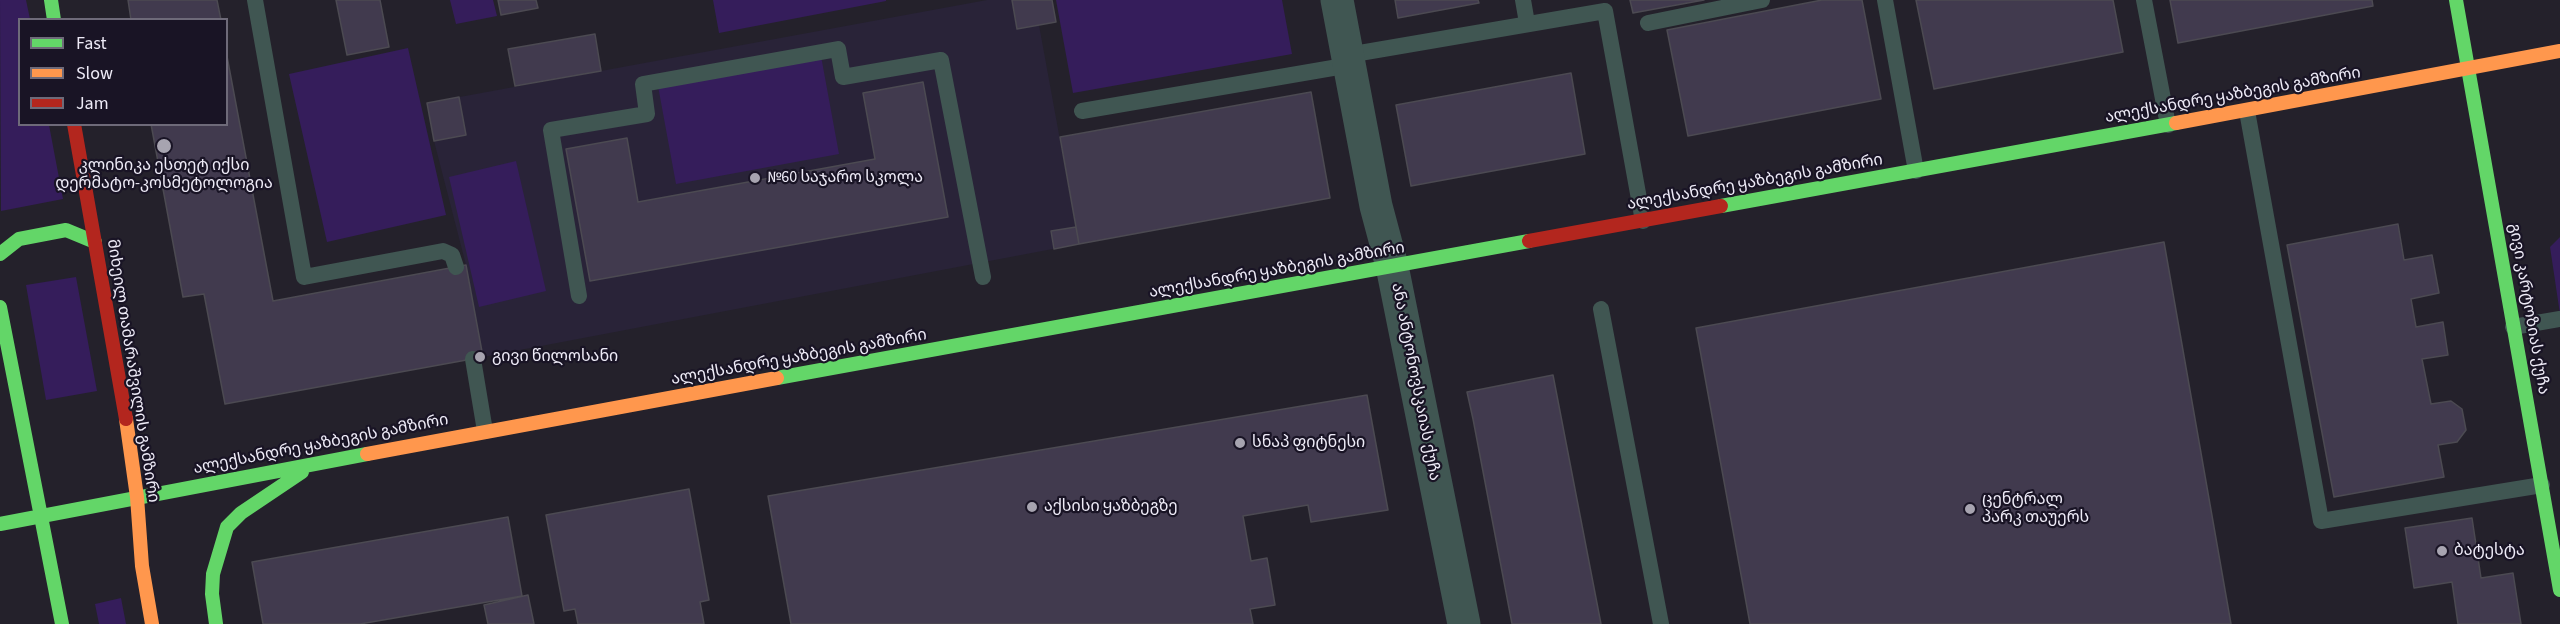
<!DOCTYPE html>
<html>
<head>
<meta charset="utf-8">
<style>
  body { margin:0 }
  #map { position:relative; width:2560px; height:624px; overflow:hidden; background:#24212b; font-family:"Source Sans 3",sans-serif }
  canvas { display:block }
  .legend { position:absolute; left:18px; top:18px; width:210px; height:108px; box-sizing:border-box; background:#191425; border:2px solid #6e6a79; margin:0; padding:8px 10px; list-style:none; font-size:18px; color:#eeebf7 }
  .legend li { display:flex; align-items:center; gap:12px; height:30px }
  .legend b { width:30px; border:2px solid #6e6a79 }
</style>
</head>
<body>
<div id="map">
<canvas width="2560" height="624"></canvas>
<ul class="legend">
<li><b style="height:8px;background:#63d668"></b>Fast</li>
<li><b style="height:8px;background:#ff974d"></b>Slow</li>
<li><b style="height:8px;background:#b3261e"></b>Jam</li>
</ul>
</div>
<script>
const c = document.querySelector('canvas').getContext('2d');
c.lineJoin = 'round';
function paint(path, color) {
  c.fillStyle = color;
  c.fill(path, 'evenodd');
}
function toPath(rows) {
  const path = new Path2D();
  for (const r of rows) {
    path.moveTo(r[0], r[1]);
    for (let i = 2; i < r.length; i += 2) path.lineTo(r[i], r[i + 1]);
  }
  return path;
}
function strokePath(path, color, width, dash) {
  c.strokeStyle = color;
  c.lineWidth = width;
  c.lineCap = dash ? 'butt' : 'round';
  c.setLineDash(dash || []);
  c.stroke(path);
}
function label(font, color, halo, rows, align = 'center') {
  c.font = font + ' "Source Sans 3","Noto Sans Georgian",sans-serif';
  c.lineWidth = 4.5;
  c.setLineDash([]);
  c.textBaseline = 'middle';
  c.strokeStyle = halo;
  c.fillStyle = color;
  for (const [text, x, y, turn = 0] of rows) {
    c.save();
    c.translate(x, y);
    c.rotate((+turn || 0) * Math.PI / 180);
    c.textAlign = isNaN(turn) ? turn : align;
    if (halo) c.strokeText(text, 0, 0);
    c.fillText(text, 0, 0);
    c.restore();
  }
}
const built = toPath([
  [987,0,1012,0,1017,29,1039,25,1079,244,483,357,466,265,434,141,427,103]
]);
const green = toPath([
  [0,0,26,0,30,19,20,20,20,124,49,125,63,199,1,211],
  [450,0,493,0,497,16,456,24],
  [713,0,886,0,886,1,719,33],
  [1056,0,1282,0,1292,54,1073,93],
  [408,48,446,215,327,242,289,74],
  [821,56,839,154,676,184,658,86],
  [516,161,546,291,479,307,449,177],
  [2560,237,2560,314,2550,247],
  [76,277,97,391,46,400,26,285],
  [121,598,126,624,99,624,95,604]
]);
const building = toPath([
  [128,0,217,0,221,20,131,20,128,0],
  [336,0,380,0,389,47,347,55,336,0],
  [498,0,536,0,538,8,501,15,498,0],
  [1012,0,1052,0,1056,22,1017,29,1012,0],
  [1395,0,1478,0,1479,3,1398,18,1395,0],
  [1630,0,1704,0,1633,13,1630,0],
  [1822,0,1862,0,1881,99,1688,136,1667,30,1822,0],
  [1916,0,2113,0,2123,52,1934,89,1916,0],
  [2170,0,2372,0,2373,6,2178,43,2170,0],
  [595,34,601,71,515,86,508,49,595,34],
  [226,51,273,301,466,265,483,357,225,404,204,294,183,297,151,124,226,124,226,51],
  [1571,73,1585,154,1411,186,1396,105,1571,73],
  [923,82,948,217,590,281,566,149,627,138,638,202,875,159,863,93,923,82],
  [1311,92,1330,198,1079,244,1060,137,1311,92],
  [459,97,466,135,434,141,427,103,459,97],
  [2398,224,2404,260,2432,255,2439,293,2411,299,2416,327,2443,322,2448,355,2422,359,2431,404,2451,401,2462,409,2466,430,2457,442,2438,445,2444,477,2334,497,2287,245,2398,224],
  [1076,227,1079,244,1054,249,1051,231,1076,227],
  [2164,242,2231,624,1750,624,1696,328,2164,242],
  [1553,375,1601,624,1512,624,1473,419,1467,392,1553,375],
  [1367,395,1388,510,1311,522,1308,505,1243,516,1251,561,1267,558,1275,605,1250,609,1253,624,791,624,768,496,1367,395],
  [689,489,709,600,700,602,704,624,578,624,575,609,564,611,546,515,689,489],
  [508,517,522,596,360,624,263,624,252,562,508,517],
  [2472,518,2481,578,2513,573,2521,624,2458,624,2452,582,2414,588,2405,528,2472,518],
  [528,595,534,624,488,624,484,605,528,595]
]);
const lane = toPath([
  [255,0,304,277,443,251,452,255,456,267],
  [1523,0,1527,23],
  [1885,0,1916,171],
  [2144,0,2168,125],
  [1648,23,1762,0],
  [1348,55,1605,11,1643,221],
  [1082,111,1350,65],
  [2247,111,2321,521,2542,485],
  [579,296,551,130,647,114,643,84,838,49,843,77,941,60,983,277],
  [1601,309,1661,624],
  [2513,327,2560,319],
  [473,359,485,431]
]);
const street = toPath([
  [1337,0,1376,206,1392,266,1464,624]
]);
const fast = toPath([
  [51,0,54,20],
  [2456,0,2560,590],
  [1721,206,2176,123],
  [0,254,19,239,66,230,95,242],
  [0,307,62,624],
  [777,378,1529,241],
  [0,524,367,454],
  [216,624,212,594,213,574,227,527,241,513,302,472]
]);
const slow = toPath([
  [2176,123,2560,51],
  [126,419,137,497,142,566,152,624],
  [367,454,777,378]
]);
const jam = toPath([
  [74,124,126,419],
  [1529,241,1721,206]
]);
const markers = [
  [164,146,8,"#a7a4b0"],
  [755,178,6,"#a7a4b0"],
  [480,357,6,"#a7a4b0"],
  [1240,443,6,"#a7a4b0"],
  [1032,507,6,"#a7a4b0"],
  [1970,509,6,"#a7a4b0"],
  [2442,551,6,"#a7a4b0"]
];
const streetNames = [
  ["ალექსანდრე ყაზბეგის გამზირი",2233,96,-10],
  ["ალექსანდრე ყაზბეგის გამზირი",1755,183,-10],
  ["ალექსანდრე ყაზბეგის გამზირი",1277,271,-10],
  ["გივი კარტოზიას ქუჩა",2528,309,80],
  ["ალექსანდრე ყაზბეგის გამზირი",799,358,-10],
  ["მიხეილ თამარაშვილის გამზირი",132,371,81],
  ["ანა ანტონოვსკაიას ქუჩა",1415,382,79],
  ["ალექსანდრე ყაზბეგის გამზირი",321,445,-11]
];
const poiNames = [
  ["კლინიკა ესთეტ იქსი",164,166,"center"],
  ["დერმატო-კოსმეტოლოგია",164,184,"center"],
  ["№60 საჯარო სკოლა",767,178],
  ["გივი წილოსანი",492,357],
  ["სნაპ ფიტნესი",1252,443],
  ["ცენტრალ",1982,500],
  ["პარკ თაუერს",1982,518],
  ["აქსისი ყაზბეგზე",1044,507],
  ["ბატესტა",2454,551]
];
paint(built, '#292338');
paint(green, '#351d5b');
paint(building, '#413a4e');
strokePath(building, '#4c4a52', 1.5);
strokePath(lane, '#405652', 16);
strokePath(street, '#405652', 33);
strokePath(fast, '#63d668', 14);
strokePath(slow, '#ff974d', 14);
strokePath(jam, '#b3261e', 14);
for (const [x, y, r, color] of markers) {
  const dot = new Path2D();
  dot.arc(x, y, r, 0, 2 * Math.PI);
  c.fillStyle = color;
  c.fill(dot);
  strokePath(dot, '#191425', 2);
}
label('16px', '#eeebf7', '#191425', streetNames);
label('16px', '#eeebf7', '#191425', poiNames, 'left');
</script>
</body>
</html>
